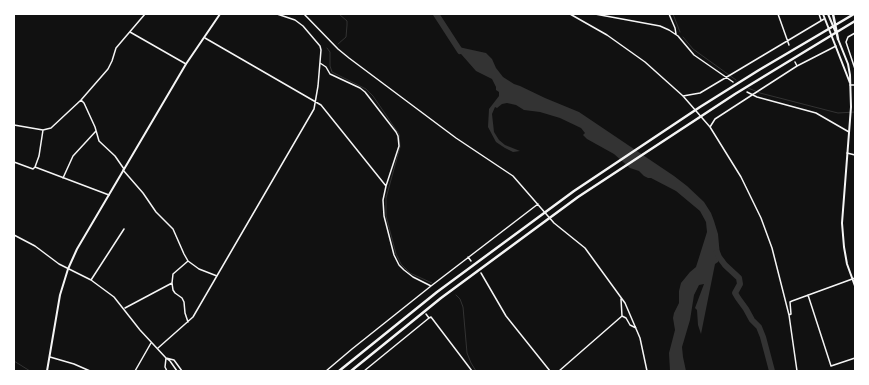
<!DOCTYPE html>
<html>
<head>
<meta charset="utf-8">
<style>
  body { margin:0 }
  #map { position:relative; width:869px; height:385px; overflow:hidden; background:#111; font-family:"Fira Sans Condensed",sans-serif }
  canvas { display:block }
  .frame { position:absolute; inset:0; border:15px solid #fff; pointer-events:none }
</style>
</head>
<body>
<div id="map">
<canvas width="869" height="385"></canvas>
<div class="frame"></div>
</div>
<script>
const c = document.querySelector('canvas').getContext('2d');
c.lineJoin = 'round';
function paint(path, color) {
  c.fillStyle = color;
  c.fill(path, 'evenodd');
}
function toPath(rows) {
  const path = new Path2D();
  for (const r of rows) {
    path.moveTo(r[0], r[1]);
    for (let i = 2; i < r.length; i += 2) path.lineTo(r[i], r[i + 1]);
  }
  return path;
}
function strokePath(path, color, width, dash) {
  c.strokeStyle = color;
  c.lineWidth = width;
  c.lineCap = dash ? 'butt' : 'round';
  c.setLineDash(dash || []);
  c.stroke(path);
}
const water = toPath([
  [454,46,486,53,492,59,496,68,503,77,514,84,520,86,545,98,579,112,674,176,687,186,704,202,711,213,714,221,718,234,720,256,718,262,715,264,701,334,698,325,697,310,695,308,704,284,699,285,694,295,690,320,682,347,683,357,686,371,670,371,669,353,675,330,673,318,674,313,679,303,679,291,681,283,690,272,696,267,707,232,706,222,700,211,676,191,651,178,648,178,644,176,639,171,630,168,614,154,587,139,583,135,585,133,581,128,560,118,540,112,524,110,516,105,507,103,502,104,497,108,495,107,492,114,494,132,499,140,505,145,520,151,513,152,505,148,496,142,488,127,489,109,499,96,499,92,496,90,496,87,492,79,476,71]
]);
const stream = toPath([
  [673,14,680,32],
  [683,37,693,49,736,80],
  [338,44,346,37,347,25,347,21,339,14],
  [327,48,330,52,330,66,332,72,366,89,373,96,399,134,400,147,386,198,386,216,396,254,401,264,410,273,432,283],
  [748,88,760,93,830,111,838,113,855,112],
  [456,295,460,299,463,307,467,353,471,363,476,371],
  [14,361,30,371]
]);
const river = toPath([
  [436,14,460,51],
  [717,252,719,257,725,265,739,278,740,284,735,293,738,298,746,309,752,320,759,327,763,337,772,371]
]);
const minor = toPath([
  [304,14,338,49,349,58,456,138,513,176,554,223,585,248,625,303,640,338,647,371],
  [570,14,607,35,645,62,683,96,710,127,741,177,761,218,772,248,789,315,791,314,790,302,792,301,855,278],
  [595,14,660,26,669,30,678,36,694,55,733,82],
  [669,14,675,28,676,34],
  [778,14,789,45],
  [819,14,821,20],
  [130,32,186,64],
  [855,33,848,37,846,42,855,69],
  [205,38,321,105,386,186],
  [795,62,797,66],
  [320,63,326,67,330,74,360,88,365,92,396,132,398,136,399,146,386,186,383,200,384,216,394,255,399,265,404,270,413,277,431,286],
  [850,85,855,85],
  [747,92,757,97,816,113,849,132],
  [683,96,700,93,824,19],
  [81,100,84,103,95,127,99,141,115,156,124,169],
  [14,125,43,130,51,128,81,100,108,69,112,61,116,48,145,14],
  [710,127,715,119,752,95,797,66,836,46],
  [14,162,33,169,35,167,109,195],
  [35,167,39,156,43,130],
  [123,170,143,193,156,212,173,229,184,254,188,261,199,269,217,276],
  [63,178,73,156,96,131],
  [14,235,35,246,59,264,91,280,114,297,140,330,166,358,170,361,177,371],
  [468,257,471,261],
  [481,273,506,316,550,371],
  [91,280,124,229],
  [808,295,831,366,855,358],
  [621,299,622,316,626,318,630,325,636,328],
  [125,308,172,283],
  [426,314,429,318,431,317,472,371],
  [789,315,797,371],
  [188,322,185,313,184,302,182,298,175,293,173,290,172,283,173,274,188,261],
  [158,348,193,317,314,109,318,86,321,50,320,46,303,26,295,20,277,14],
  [50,357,74,364,90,371],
  [135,371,151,343],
  [167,371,165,367,166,358,174,360,182,371],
  [326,371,352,349,431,286,538,204],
  [364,371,429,318],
  [559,371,622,316]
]);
const tertiary = toPath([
  [847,153,855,155]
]);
const primary = toPath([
  [47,371,60,295,68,269,77,249,186,64,220,14]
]);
const trunk = toPath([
  [823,14,850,83],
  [828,14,836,33],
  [838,39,848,64,850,75,851,107,842,223,844,247,847,264,855,286]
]);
const motorway = toPath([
  [833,14,838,39],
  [339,371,437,292,574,191,700,107,759,70,854,14],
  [351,371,441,298,578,197,735,94,855,21]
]);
paint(water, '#333');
strokePath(stream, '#333', 1);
strokePath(river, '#333', 6);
strokePath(minor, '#f5f5f5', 1.5);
strokePath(tertiary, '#f5f5f5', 1.5);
strokePath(primary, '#f5f5f5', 2);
strokePath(trunk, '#f5f5f5', 2);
strokePath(motorway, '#f5f5f5', 2.5);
</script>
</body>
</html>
